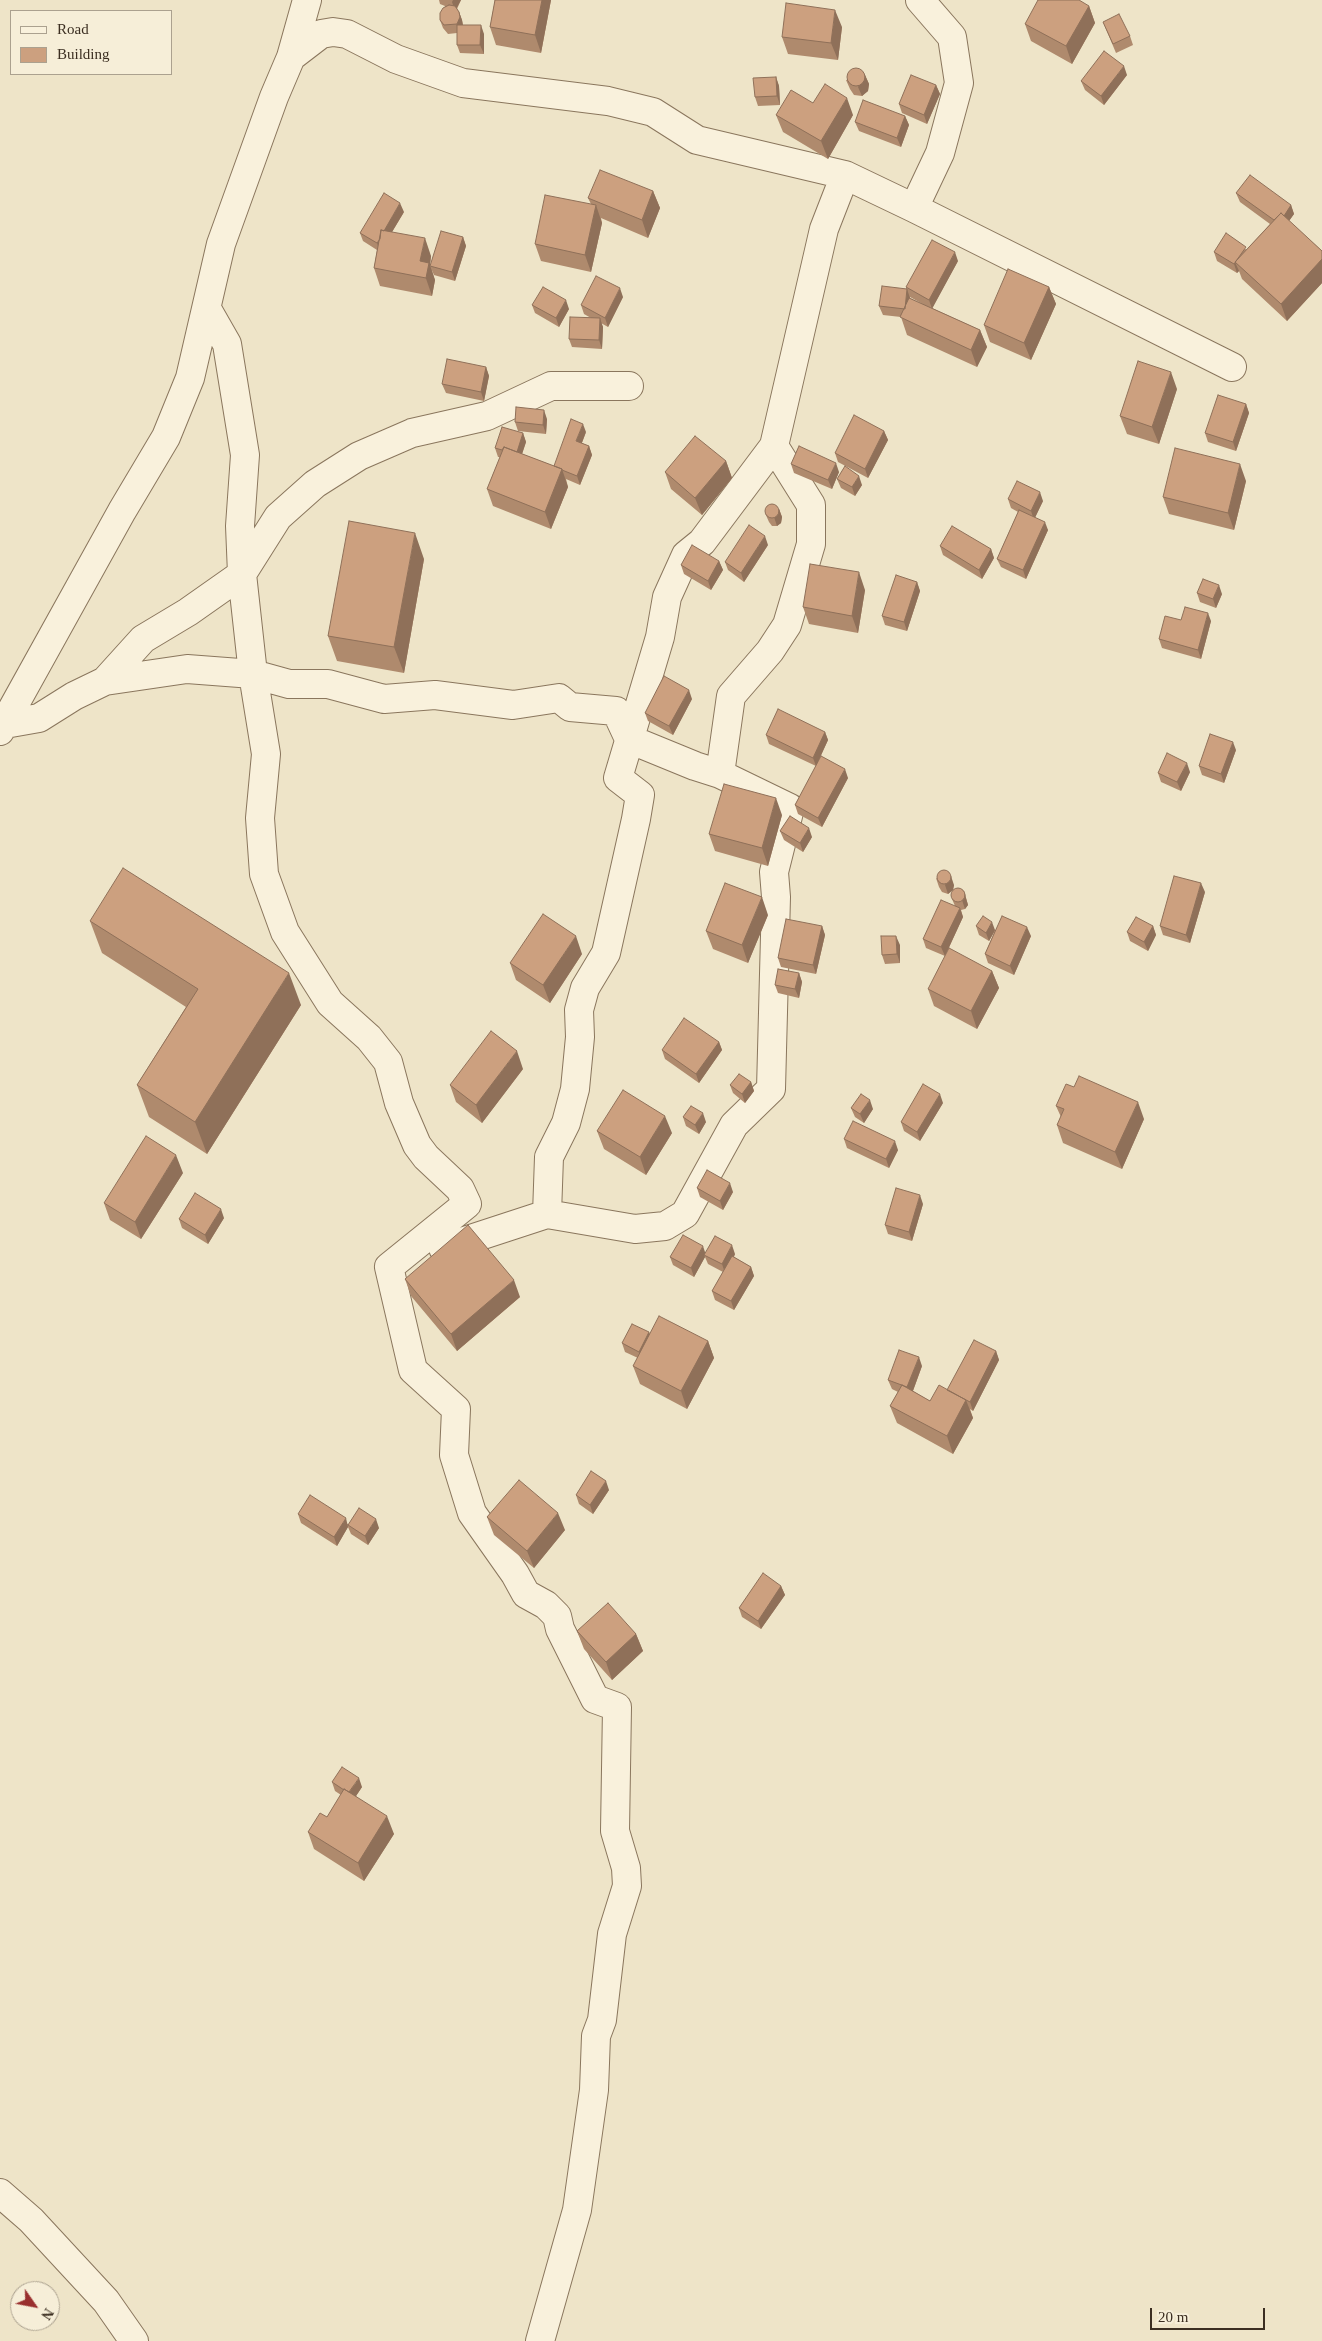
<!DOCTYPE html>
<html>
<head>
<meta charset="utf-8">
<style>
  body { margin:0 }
  #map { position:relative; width:1322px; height:2341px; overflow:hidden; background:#eee4c8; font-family:Georgia,serif }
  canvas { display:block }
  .legend { position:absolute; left:10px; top:10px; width:162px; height:65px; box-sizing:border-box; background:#f6eed8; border:1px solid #aba18f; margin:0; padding:6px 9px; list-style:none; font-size:15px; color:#3b2e21 }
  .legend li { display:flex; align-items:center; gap:10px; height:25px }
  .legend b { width:25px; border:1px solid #aba18f }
  .north { position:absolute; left:10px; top:2281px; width:50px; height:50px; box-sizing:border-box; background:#f6eed8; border:1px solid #aba18f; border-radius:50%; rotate:123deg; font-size:14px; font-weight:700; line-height:20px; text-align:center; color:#3b2e21 }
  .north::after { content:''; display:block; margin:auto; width:18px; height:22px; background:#992f2e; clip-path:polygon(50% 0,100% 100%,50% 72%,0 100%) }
  .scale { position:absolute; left:1150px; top:2308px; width:115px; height:22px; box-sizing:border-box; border:2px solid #3b2e21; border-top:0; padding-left:6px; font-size:15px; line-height:18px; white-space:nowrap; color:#3b2e21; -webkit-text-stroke:4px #f6eed8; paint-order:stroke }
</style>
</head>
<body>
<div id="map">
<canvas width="1322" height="2341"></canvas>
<ul class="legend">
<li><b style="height:6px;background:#f9f1dc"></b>Road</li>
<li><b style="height:14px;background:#cca07f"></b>Building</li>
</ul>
<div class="north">N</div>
<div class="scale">20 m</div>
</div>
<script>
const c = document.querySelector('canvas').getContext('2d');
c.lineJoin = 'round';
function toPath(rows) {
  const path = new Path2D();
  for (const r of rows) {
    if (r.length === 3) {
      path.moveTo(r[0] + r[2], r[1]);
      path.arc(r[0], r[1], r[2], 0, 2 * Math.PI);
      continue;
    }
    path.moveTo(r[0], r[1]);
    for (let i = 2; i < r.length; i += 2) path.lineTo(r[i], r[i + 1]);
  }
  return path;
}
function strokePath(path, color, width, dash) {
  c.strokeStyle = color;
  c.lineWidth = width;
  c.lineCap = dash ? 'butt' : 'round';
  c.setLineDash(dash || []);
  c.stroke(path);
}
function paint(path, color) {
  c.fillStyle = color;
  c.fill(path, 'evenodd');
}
const street = toPath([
  [291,57,321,34,333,32,347,34,396,59,463,83,608,101,653,112,697,140,845,175,914,208,1232,367],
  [914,208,940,153,959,83,952,37,920,0],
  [207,309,227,344,245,455,240,526,242,574,253,674,266,754,260,818,264,874,285,932,330,1003,369,1038,388,1062,399,1103,417,1145,426,1157,460,1189,467,1204,389,1267,413,1370,456,1409,454,1455,472,1513,515,1574,526,1594,546,1605,557,1616,560,1629,595,1699,617,1707,615,1831,626,1868,627,1886,612,1934,602,2020,596,2036,594,2090,577,2210,540,2341],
  [105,681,143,639,188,612,242,574,278,517,315,484,359,456,412,433,487,416,551,386,629,386],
  [5,724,39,718,74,696,105,681,187,669,253,674,289,684,328,684,384,699,435,695,513,705,559,698,570,707,616,711,629,739,695,766,720,774],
  [0,731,122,511,166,437,190,378,221,244,274,97,291,57,307,0],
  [547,1214,549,1157,566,1123,575,1089,580,1037,579,1010,585,988,606,953,636,819,640,795,618,778,660,637,667,597,686,555,702,542,774,446,824,229,845,175],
  [443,1248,547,1214,635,1229,665,1226,685,1214,734,1125,771,1089,776,897,774,872,790,808,720,774,731,696,770,651,787,625,811,544,811,505,774,446],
  [0,2193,31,2220,106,2301,134,2341]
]);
const wall = toPath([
  [439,0,461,0,457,9,459,12,462,20,463,25,484,34,484,54,460,53,457,45,457,33,448,34,443,28,440,20,445,6,440,4],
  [495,0,551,0,541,53,496,45,490,27],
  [1089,6,1095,23,1072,64,1031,41,1025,24],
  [1103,22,1130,36,1133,45,1116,53],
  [842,27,838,60,788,54,782,37],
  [865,75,869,84,868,91,862,96,854,95,850,89,846,80],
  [1127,75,1104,105,1085,90,1081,81],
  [776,77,779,86,780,105,758,106,755,97],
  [936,85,940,94,927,124,902,113,899,104],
  [813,103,853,115,828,159,783,132,776,115],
  [905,116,909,125,901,147,859,131,855,122],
  [653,191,660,208,648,238,601,218,602,223,591,272,541,261,535,244,591,204,588,198],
  [1236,193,1291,205,1294,214,1289,221,1322,251,1322,283,1287,321,1242,279,1239,271,1237,273,1217,261,1214,252,1247,249,1270,224,1240,202],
  [404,212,392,232,431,256,430,265,435,280,432,296,380,286,374,268,377,250,363,241,360,233],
  [463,237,466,246,455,281,434,275,430,266],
  [958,261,932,308,980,330,987,347,977,367,907,335,901,317,883,315,879,306,906,289,906,287],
  [910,297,926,306,910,298],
  [1049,287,1056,304,1031,360,990,342,984,325],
  [623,297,608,327,601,323,603,327,602,349,572,347,569,339,591,318,584,314,581,305],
  [532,305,569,309,559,327,535,313],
  [486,367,489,376,484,401,446,393,442,384],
  [1177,389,1159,444,1127,434,1120,416],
  [1246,404,1249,413,1236,451,1208,442,1205,433],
  [547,419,546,434,518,431,515,422],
  [884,431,888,440,868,478,838,462,835,453],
  [586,432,582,443,589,446,592,455,580,485,566,479,568,487,551,529,493,506,487,489,500,457,498,457,495,448,523,433,526,442,522,454,554,466],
  [726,461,732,478,702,515,671,489,665,472],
  [791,464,839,472,832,489,794,473],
  [837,479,862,485,855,496,841,488],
  [1246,481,1234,530,1169,514,1163,497],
  [1008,499,1043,501,1035,517,1048,530,1026,579,1001,567,997,559,1018,512,1011,508],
  [779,509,782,517,781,523,777,526,772,526,769,522,765,513],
  [768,545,744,582,728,570,725,562],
  [940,546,991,549,994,558,982,579,943,555],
  [424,559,404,673,337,661,328,636],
  [719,561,723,570,711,590,684,574,681,565],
  [917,582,920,591,907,631,885,625,882,616],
  [865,590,858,633,809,624,803,607],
  [1197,593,1222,594,1216,608,1200,602],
  [1181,620,1211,621,1201,659,1162,648,1159,639],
  [692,699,673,735,648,721,645,713],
  [825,732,828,740,818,762,848,778,822,827,798,814,795,805,816,766,769,744,766,735],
  [1236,750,1224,783,1202,775,1199,766],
  [1190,772,1181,791,1161,782,1158,773],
  [782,815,768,866,715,851,709,834],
  [780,831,812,837,803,852,784,840],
  [936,878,954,885,953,890,948,894,942,892,939,887],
  [964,891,968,905,965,909,961,910,963,917,945,956,926,948,923,939,955,906,952,899],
  [1205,892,1190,943,1163,935,1160,926],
  [768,915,748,963,713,949,706,931],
  [90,921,301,1005,207,1154,149,1117,137,1085,186,1007,102,953],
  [822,926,825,935,816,974,781,967,778,958],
  [976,926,995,930,1031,936,1014,975,988,963,985,954,995,931,989,941,979,935],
  [1153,926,1156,935,1148,951,1130,941,1127,932],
  [900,945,900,963,885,964,882,955],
  [582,954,550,1003,516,980,510,963],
  [992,971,999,988,977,1029,934,1006,928,989],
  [799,973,802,982,799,998,778,993,775,985],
  [719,1042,722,1050,699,1083,665,1059,662,1050],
  [523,1069,482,1123,456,1102,450,1085],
  [751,1082,754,1091,745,1103,733,1093,730,1085],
  [943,1103,920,1141,904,1131,901,1122],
  [1056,1106,1144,1119,1122,1169,1063,1143,1057,1125,1061,1117],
  [851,1108,873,1109,864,1123,855,1117],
  [683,1117,706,1122,699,1134,686,1126],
  [597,1131,672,1133,646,1175,604,1149],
  [844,1139,898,1150,889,1168,847,1148],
  [183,1173,141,1239,110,1220,104,1203],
  [697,1188,733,1192,723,1210,700,1197],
  [923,1204,912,1241,888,1234,885,1225],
  [224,1218,208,1244,182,1228,179,1219],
  [706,1253,735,1254,734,1257,751,1267,754,1276,734,1310,715,1300,712,1291,723,1272,708,1264,705,1257,694,1277,673,1265,670,1257],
  [405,1279,520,1297,457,1351,411,1296],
  [649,1332,650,1335,708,1341,714,1358,687,1409,640,1384,633,1366,638,1358,625,1352,622,1343],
  [996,1351,999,1360,973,1411,970,1409,973,1418,953,1454,897,1423,890,1406,898,1392,892,1389,888,1380,922,1366,913,1391,930,1401,947,1390],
  [609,1490,593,1514,579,1504,576,1495],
  [298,1514,348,1524,379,1528,368,1545,351,1534,348,1527,337,1546,301,1523],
  [487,1517,565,1530,534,1568,494,1535],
  [781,1586,785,1595,761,1629,742,1617,739,1608],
  [577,1631,636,1634,643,1651,612,1680,584,1649],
  [332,1782,362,1787,356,1796,394,1834,364,1881,314,1849,308,1832,327,1817,341,1795,335,1791]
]);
const shadedWall = toPath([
  [453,0,461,0,455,11,452,2],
  [542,0,551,0,541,53,535,35],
  [1089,6,1095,23,1072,64,1066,46],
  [835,10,842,27,838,60,831,43],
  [459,12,462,20,463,26,460,32,457,24],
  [481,25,484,34,484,54,480,45],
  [1124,66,1127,75,1104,105,1101,96],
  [865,75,869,84,868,91,862,96,858,87],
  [776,77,779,86,780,105,777,96],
  [936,85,940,94,927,124,924,115],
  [847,98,853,115,828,159,821,141],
  [905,116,909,125,901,147,897,138],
  [653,191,660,208,648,238,642,220],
  [400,203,404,212,380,252,377,243],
  [596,205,602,223,591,272,585,255],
  [1291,205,1294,214,1281,232,1278,223],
  [463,237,466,246,455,281,452,272],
  [425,238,431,256,430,265,435,280,432,296,420,261],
  [955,252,958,261,932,309,929,300],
  [1322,259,1322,283,1287,321,1281,304],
  [1235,262,1239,271,1237,273,1234,264],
  [1049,287,1056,304,1031,360,1024,343],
  [620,288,623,297,608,327,605,318],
  [907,289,910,298,908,317,905,309],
  [566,300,569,309,559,327,556,318],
  [600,318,603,327,602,349,599,340],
  [980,330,987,347,977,367,971,350],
  [486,367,489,376,484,401,481,392],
  [1171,372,1177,389,1159,444,1152,427],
  [1246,404,1249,413,1236,451,1233,442],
  [544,410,547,419,546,434,543,425],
  [583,424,586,432,579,450,576,441],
  [884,431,888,440,868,478,865,469],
  [523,433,526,442,519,463,516,455],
  [589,446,592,455,580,485,577,476],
  [726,461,732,478,702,515,695,498],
  [836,463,839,472,832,489,828,480],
  [1240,464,1246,481,1234,530,1228,513],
  [562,469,568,487,551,529,545,512],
  [859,476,862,485,855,496,852,487],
  [1040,492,1043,501,1034,520,1031,511],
  [779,509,782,517,781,523,777,526,774,517],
  [1045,522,1048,530,1026,579,1023,570],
  [415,533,424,559,404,673,394,647],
  [765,536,768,545,744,582,741,573],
  [991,549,994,558,982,579,979,570],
  [719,561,723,570,711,590,708,581],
  [859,572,865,590,858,633,852,616],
  [917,582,920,591,907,631,904,622],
  [1219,585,1222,594,1216,608,1213,599],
  [1208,613,1211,621,1201,659,1198,650],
  [689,690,692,699,673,735,669,726],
  [825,732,828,740,816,766,813,758],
  [1233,742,1236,750,1224,783,1221,774],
  [1187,763,1190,772,1181,791,1177,782],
  [845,769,848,778,822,827,818,818],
  [776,798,782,815,768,866,762,848],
  [809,828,812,837,803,852,800,843],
  [951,876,954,885,953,890,948,894,945,885],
  [1201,883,1205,892,1190,943,1186,935],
  [964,891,968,905,965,909,962,900],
  [762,897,768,915,748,963,742,945],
  [960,908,963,917,945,956,941,947],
  [992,922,995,930,989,941,986,933],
  [822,926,825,935,816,974,813,965],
  [1153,926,1156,935,1148,951,1144,942],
  [1027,927,1031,936,1014,975,1010,966],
  [576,936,582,954,550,1003,543,985],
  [896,936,900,945,900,963,897,954],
  [992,971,999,988,977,1029,971,1011],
  [289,973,301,1005,207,1154,195,1122],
  [799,973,802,982,799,998,795,989],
  [719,1042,722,1050,699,1083,696,1074],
  [517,1051,523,1069,482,1123,476,1105],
  [751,1082,754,1091,745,1103,742,1094],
  [940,1094,943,1103,920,1141,917,1132],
  [870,1100,873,1109,864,1123,860,1114],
  [1138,1102,1144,1119,1122,1169,1115,1152],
  [703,1113,706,1122,699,1134,695,1125],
  [665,1116,672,1133,646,1175,640,1157],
  [895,1141,898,1150,889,1168,886,1159],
  [176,1155,183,1173,141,1239,135,1222],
  [730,1183,733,1192,723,1210,720,1201],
  [920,1195,923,1204,912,1241,909,1232],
  [221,1209,224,1218,208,1244,205,1235],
  [732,1245,735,1254,725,1273,722,1264],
  [703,1246,706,1255,704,1255,705,1257,694,1277,691,1268],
  [751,1267,754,1276,734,1310,731,1301],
  [514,1280,520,1297,457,1351,451,1334],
  [649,1332,652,1341,642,1360,639,1352],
  [708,1341,714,1358,687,1409,681,1391],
  [996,1351,999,1360,973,1411,970,1402],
  [919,1357,922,1366,911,1396,907,1387],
  [966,1400,973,1418,953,1454,947,1436],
  [606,1481,609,1490,593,1514,590,1505],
  [558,1513,565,1530,534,1568,527,1551],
  [346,1518,348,1527,337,1546,334,1537],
  [376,1519,379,1528,368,1545,365,1536],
  [781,1586,785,1595,761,1629,758,1621],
  [636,1634,643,1651,612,1680,606,1662],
  [359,1778,362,1787,352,1802,349,1793],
  [387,1816,394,1834,364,1881,358,1863]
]);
const building = toPath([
  [495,0,542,0,535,35,490,27,495,0],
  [1038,0,1079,0,1089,6,1066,46,1025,24,1038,0],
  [786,3,835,10,831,43,782,37,786,3],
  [449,5,455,6,459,12,460,17,457,24,444,25,440,20,440,13,443,8,449,5],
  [1119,14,1130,36,1113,44,1103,22,1119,14],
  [457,25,481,25,480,45,457,45,457,25],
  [1104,51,1124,66,1101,96,1081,81,1104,51],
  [856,77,9],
  [911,75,936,85,924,115,899,104,911,75],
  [776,77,777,96,755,97,753,78,776,77],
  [825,84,847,98,821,141,776,115,791,90,813,103,825,84],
  [863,100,905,116,897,138,855,122,863,100],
  [600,170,653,191,642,220,588,198,600,170],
  [1250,175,1291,205,1284,216,1281,213,1274,220,1236,193,1250,175],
  [384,193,400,203,384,231,381,230,380,239,377,243,360,233,384,193],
  [545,195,596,205,585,255,535,244,545,195],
  [1281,213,1322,251,1322,259,1281,304,1235,262,1281,213],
  [381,230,425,238,420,261,429,263,426,278,374,268,381,230],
  [441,231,463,237,452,272,430,266,441,231],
  [1226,233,1246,247,1234,264,1214,252,1226,233],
  [932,240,955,252,929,300,906,287,932,240],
  [1008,269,1049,287,1024,343,984,325,1008,269],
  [596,276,620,288,605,318,581,305,596,276],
  [882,286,907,289,905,309,879,306,882,286],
  [543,287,566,300,556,318,532,305,543,287],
  [909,298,980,330,971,350,900,317,909,298],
  [570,317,600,318,599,340,569,339,570,317],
  [447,359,486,367,481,392,442,384,447,359],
  [1138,361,1171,372,1152,427,1120,416,1138,361],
  [1218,395,1246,404,1233,442,1205,433,1218,395],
  [516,407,544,410,543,425,515,422,516,407],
  [854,415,884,431,865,469,835,453,854,415],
  [571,419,583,424,576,441,589,446,577,476,562,470,562,469,554,466,571,419],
  [502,427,523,433,517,452,504,447,502,450,495,448,502,427],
  [695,436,726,461,695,498,665,472,695,436],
  [799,446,836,463,828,480,791,464,799,446],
  [504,447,562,469,545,512,487,489,504,447],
  [1175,448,1240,464,1228,513,1163,497,1175,448],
  [845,466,859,476,852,487,837,479,845,466],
  [1017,481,1040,492,1031,511,1008,499,1017,481],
  [772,511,7],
  [1019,510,1045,522,1023,570,997,559,1019,510],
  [349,521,415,533,394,647,328,636,349,521],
  [749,525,765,536,741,573,725,562,749,525],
  [952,526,991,549,979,570,940,546,952,526],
  [692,545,719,561,708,581,681,565,692,545],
  [810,564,859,572,852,616,803,607,810,564],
  [896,575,917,582,904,622,882,616,896,575],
  [1203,579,1219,585,1213,599,1197,593,1203,579],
  [1185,607,1208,613,1198,650,1159,639,1165,616,1181,620,1185,607],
  [664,676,689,690,669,726,645,713,664,676],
  [778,709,825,732,813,758,766,735,778,709],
  [1210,734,1233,742,1221,774,1199,766,1210,734],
  [1167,753,1187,763,1177,782,1158,773,1167,753],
  [821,756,845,769,818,818,795,805,821,756],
  [724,784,776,798,762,848,709,834,724,784],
  [790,816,809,828,800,843,780,831,790,816],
  [123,868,289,973,195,1122,137,1085,198,989,90,921,123,868],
  [944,877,7],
  [1174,876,1201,883,1186,935,1160,926,1174,876],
  [725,883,762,897,742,945,706,931,725,883],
  [958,895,7],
  [941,900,960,908,941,947,923,939,941,900],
  [543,914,576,936,543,985,510,963,543,914],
  [983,916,992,922,986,933,976,926,983,916],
  [1002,916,1027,927,1010,966,985,954,1002,916],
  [1136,917,1153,926,1144,942,1127,932,1136,917],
  [786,919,822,926,813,965,778,958,786,919],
  [881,936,896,936,897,954,882,955,881,936],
  [949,948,992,971,971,1011,928,989,949,948],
  [778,969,799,973,795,989,775,985,778,969],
  [684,1018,719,1042,696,1074,662,1050,684,1018],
  [491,1031,517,1051,476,1105,450,1085,491,1031],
  [739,1074,751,1082,742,1094,730,1085,739,1074],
  [1079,1076,1138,1102,1115,1152,1057,1125,1064,1109,1056,1106,1066,1084,1074,1087,1079,1076],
  [923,1084,940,1094,917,1132,901,1122,923,1084],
  [623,1090,665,1116,640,1157,597,1131,623,1090],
  [861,1094,870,1100,860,1114,851,1108,861,1094],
  [691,1106,703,1113,695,1125,683,1117,691,1106],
  [853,1121,895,1141,886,1159,844,1139,853,1121],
  [146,1136,176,1155,135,1222,104,1203,146,1136],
  [707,1170,730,1183,720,1201,697,1188,707,1170],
  [896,1188,920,1195,909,1232,885,1225,896,1188],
  [195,1193,221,1209,205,1235,179,1219,195,1193],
  [468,1225,514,1280,451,1334,405,1279,468,1225],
  [683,1235,703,1246,691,1268,670,1257,683,1235],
  [715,1236,732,1245,722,1264,704,1255,715,1236],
  [732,1256,751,1267,731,1301,712,1291,732,1256],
  [659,1316,708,1341,681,1391,633,1366,659,1316],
  [632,1324,649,1332,639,1352,622,1343,632,1324],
  [974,1340,996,1351,970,1402,947,1390,974,1340],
  [899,1350,919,1357,907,1387,888,1380,899,1350],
  [902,1385,930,1401,939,1385,966,1400,947,1436,890,1406,902,1385],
  [591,1471,606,1481,590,1505,576,1495,591,1471],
  [519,1480,558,1513,527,1551,487,1517,519,1480],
  [310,1495,346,1518,334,1537,298,1514,310,1495],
  [359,1508,376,1519,365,1536,348,1525,359,1508],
  [763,1573,781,1586,758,1621,739,1608,763,1573],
  [608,1603,636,1634,606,1662,577,1631,608,1603],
  [342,1767,359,1778,349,1792,344,1789,344,1790,332,1782,342,1767],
  [344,1789,387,1816,358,1863,308,1832,320,1813,327,1817,344,1789]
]);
strokePath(street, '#8a765d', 30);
strokePath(street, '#f9f1dc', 28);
paint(wall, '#af8a6d');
paint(shadedWall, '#8f7059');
paint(building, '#cca07f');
strokePath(building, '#8f7059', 1);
</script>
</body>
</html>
